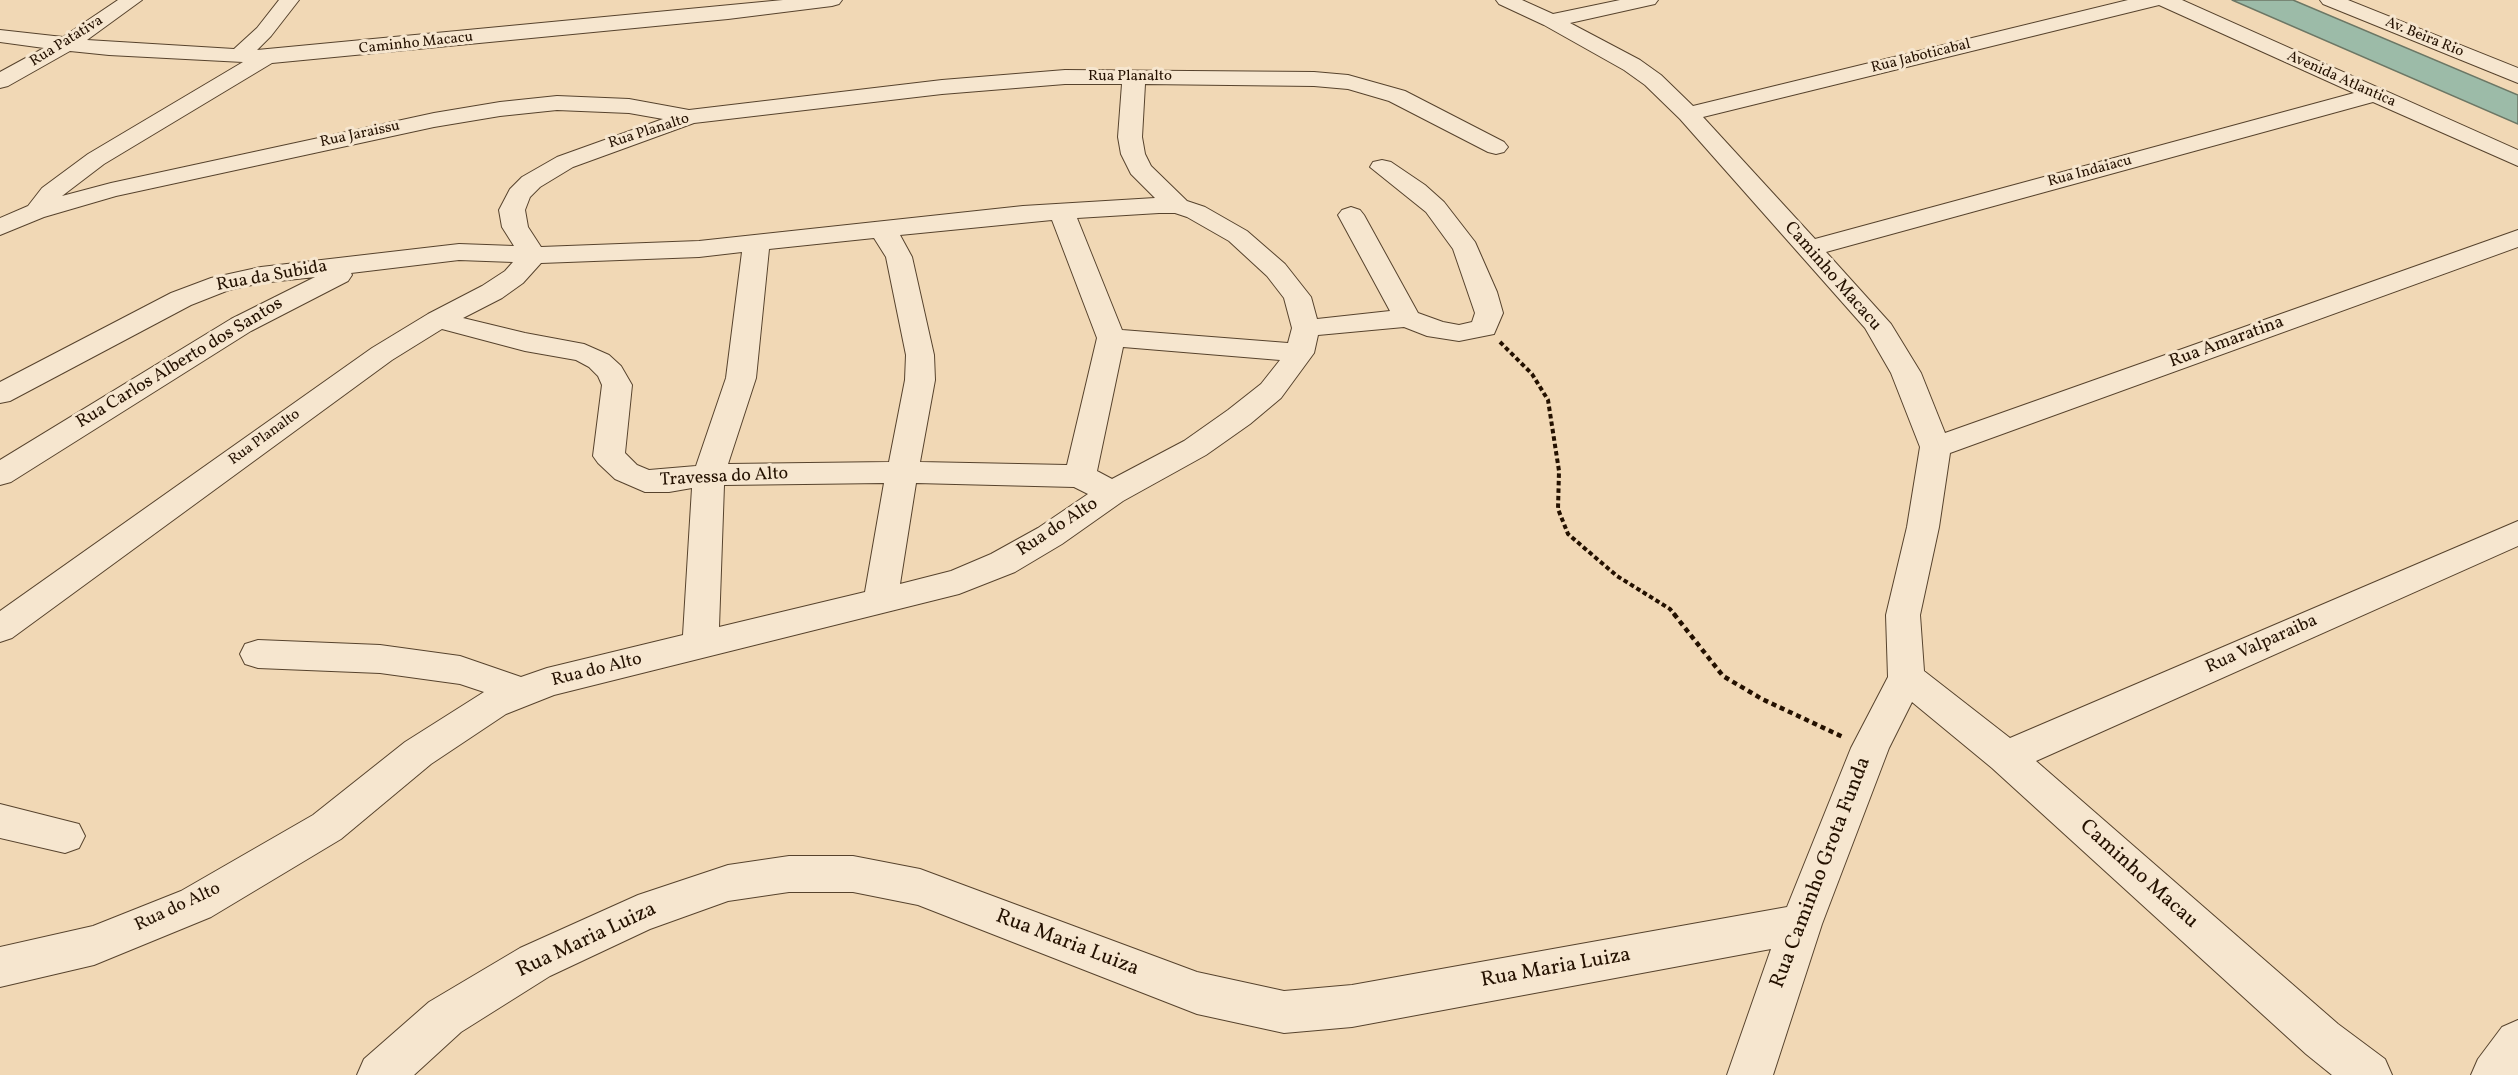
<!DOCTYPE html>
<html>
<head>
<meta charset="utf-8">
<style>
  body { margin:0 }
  canvas { display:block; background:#f1d8b5 }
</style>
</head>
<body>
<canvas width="2518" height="1075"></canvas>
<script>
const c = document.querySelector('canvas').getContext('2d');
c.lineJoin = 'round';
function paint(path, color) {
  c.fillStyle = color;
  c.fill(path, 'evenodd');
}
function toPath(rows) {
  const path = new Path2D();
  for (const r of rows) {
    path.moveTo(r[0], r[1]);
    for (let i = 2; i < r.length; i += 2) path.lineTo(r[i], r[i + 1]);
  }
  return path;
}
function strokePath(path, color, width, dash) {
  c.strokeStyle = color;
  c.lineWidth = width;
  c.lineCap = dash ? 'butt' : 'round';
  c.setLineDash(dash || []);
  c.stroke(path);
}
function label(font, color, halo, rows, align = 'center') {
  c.font = font + ' Vollkorn,serif';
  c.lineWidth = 6;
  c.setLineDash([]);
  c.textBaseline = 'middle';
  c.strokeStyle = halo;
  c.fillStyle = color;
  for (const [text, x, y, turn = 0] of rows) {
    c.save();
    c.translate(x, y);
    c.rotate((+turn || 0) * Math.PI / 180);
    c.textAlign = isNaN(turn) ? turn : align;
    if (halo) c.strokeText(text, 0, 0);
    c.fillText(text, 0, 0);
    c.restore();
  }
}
const water = toPath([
  [2232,0,2293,0,2518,95,2518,124,2232,0]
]);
const pathFar1 = toPath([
  [1500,342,1532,374,1548,400,1559,471,1558,509,1568,534,1617,576,1670,609,1675,615]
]);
const path = toPath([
  [1674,614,1723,676,1762,699,1843,737]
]);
const minor = toPath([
  [118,0,142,0,87,40,234,49,257,28,279,0,299,0,271,36,257,50,783,0,842,0,839,4,832,6,728,19,272,63,104,164,62,196,111,183,434,113,500,102,557,96,629,99,689,110,942,80,1065,70,1314,72,1348,75,1405,91,1504,142,1508,147,1504,152,1496,154,1488,152,1389,101,1348,89,1314,86,1145,84,1142,137,1145,154,1151,166,1187,201,1205,207,1247,231,1285,264,1311,297,1317,319,1390,311,1338,215,1342,210,1351,207,1360,210,1364,215,1418,313,1443,322,1459,325,1472,322,1475,313,1453,249,1426,212,1370,167,1373,162,1382,160,1391,162,1425,185,1444,202,1475,242,1497,292,1503,313,1494,334,1459,341,1427,336,1404,327,1318,335,1314,353,1281,398,1250,424,1206,455,1123,501,1062,544,1015,572,959,594,554,695,506,714,431,764,341,839,211,917,94,965,0,987,0,947,93,926,181,891,313,815,405,742,484,692,460,684,380,673,258,668,245,664,240,654,245,644,258,640,380,645,460,656,521,677,547,668,683,635,692,488,669,492,645,492,615,479,598,463,593,456,602,385,598,376,589,367,576,360,525,351,442,329,392,360,12,638,0,642,0,611,372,348,428,314,482,286,505,271,513,262,459,260,351,273,352,275,348,281,251,331,11,482,0,485,0,460,231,319,315,277,261,283,229,290,191,305,10,401,0,403,0,382,171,293,211,278,261,267,459,244,514,246,502,227,499,210,510,189,522,177,557,157,663,119,629,113,557,110,500,116,434,127,116,196,44,217,0,235,0,218,28,206,42,188,88,154,243,62,109,55,70,51,8,86,0,88,0,72,44,48,0,42,0,30,63,37,118,0],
  [1065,84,1122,84,1118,137,1121,154,1131,174,1155,198,1023,206,699,241,541,247,528,227,525,210,530,197,540,187,573,167,694,123,942,94,1065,84],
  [1159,213,1175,213,1187,217,1229,241,1267,276,1284,298,1292,328,1288,343,1122,330,1077,218,1159,213],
  [1052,220,1097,338,1067,465,920,462,935,380,934,355,912,257,900,235,1052,220],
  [874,238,886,257,906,355,905,380,889,462,728,464,756,378,769,249,874,238],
  [742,252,726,378,696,466,649,470,637,465,625,453,632,385,621,366,609,355,584,344,525,333,463,318,502,298,523,283,541,263,699,257,742,252],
  [1123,347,1280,360,1261,384,1228,410,1184,441,1112,479,1097,471,1123,347],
  [884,483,865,592,719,627,724,485,884,483],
  [916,483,1074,487,1088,494,1038,528,991,554,951,571,900,584,916,483],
  [1496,0,1522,0,1553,14,1620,0,1658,0,1655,4,1570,23,1640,60,1661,75,1693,106,2128,0,2182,0,2518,150,2518,166,2373,102,1826,252,1891,324,1921,373,1945,433,2518,230,2518,247,1950,453,1939,527,1920,615,1924,671,2010,738,2518,521,2518,546,2036,761,2338,1024,2385,1059,2392,1075,2332,1075,2306,1054,1992,768,1912,702,1889,748,1822,924,1773,1075,1727,1075,1771,949,1352,1027,1284,1033,1197,1014,918,905,853,892,789,892,728,901,650,929,550,976,461,1032,414,1075,357,1075,364,1059,429,1002,520,948,638,895,728,865,789,856,853,856,920,869,1197,972,1284,991,1352,985,1787,907,1851,748,1888,677,1886,615,1907,527,1920,447,1891,373,1865,328,1680,119,1645,85,1624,70,1544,25,1499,4,1496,0],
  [2159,5,2354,93,1815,239,1703,117,2159,5],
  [2320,0,2348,0,2518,68,2518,83,2323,4,2320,0],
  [0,804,79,824,85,836,79,848,65,853,0,838,0,804],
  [2518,1020,2518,1075,2471,1075,2478,1059,2502,1027,2518,1020]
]);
const farStreetnames = [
  ["Av. Beira Rio",2424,38,22],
  ["Rua Patativa",67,42,-32],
  ["Caminho Macacu",416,44,-6],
  ["Rua Jaboticabal",1921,57,-14],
  ["Rua Planalto",1130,77],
  ["Avenida Atlantica",2341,80,24],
  ["Rua Planalto",649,132,-18],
  ["Rua Jaraissu",360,135,-12],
  ["Rua Indaiacu",2090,172,-15],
  ["Rua Planalto",265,438,-36]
];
const streetNames = [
  ["Rua da Subida",272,277,-10],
  ["Caminho Macacu",1832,277,49],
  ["Rua Amaratina",2227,343,-20],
  ["Rua Carlos Alberto dos Santos",180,364,-31],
  ["Travessa do Alto",724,478,-3],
  ["Rua do Alto",1058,528,-33],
  ["Rua Valparaiba",2262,645,-24],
  ["Rua do Alto",597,671,-14],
  ["Rua do Alto",178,908,-25]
];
const nearStreetnames = [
  ["Rua Caminho Grota Funda",1822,873,-69],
  ["Caminho Macau",2138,875,42],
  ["Rua Maria Luiza",587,941,-25],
  ["Rua Maria Luiza",1067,944,21],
  ["Rua Maria Luiza",1556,969,-10]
];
paint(water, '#9cbba8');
strokePath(water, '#6c7765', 1.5);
strokePath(minor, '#57432d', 2);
strokePath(pathFar1, '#241100', 4, [4.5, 3]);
strokePath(path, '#241100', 4.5, [5, 4]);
paint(minor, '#f6e6cf');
label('15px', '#241100', '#f6e6cf', farStreetnames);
label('18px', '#241100', '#f6e6cf', streetNames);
label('21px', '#241100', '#f6e6cf', nearStreetnames);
</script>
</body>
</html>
